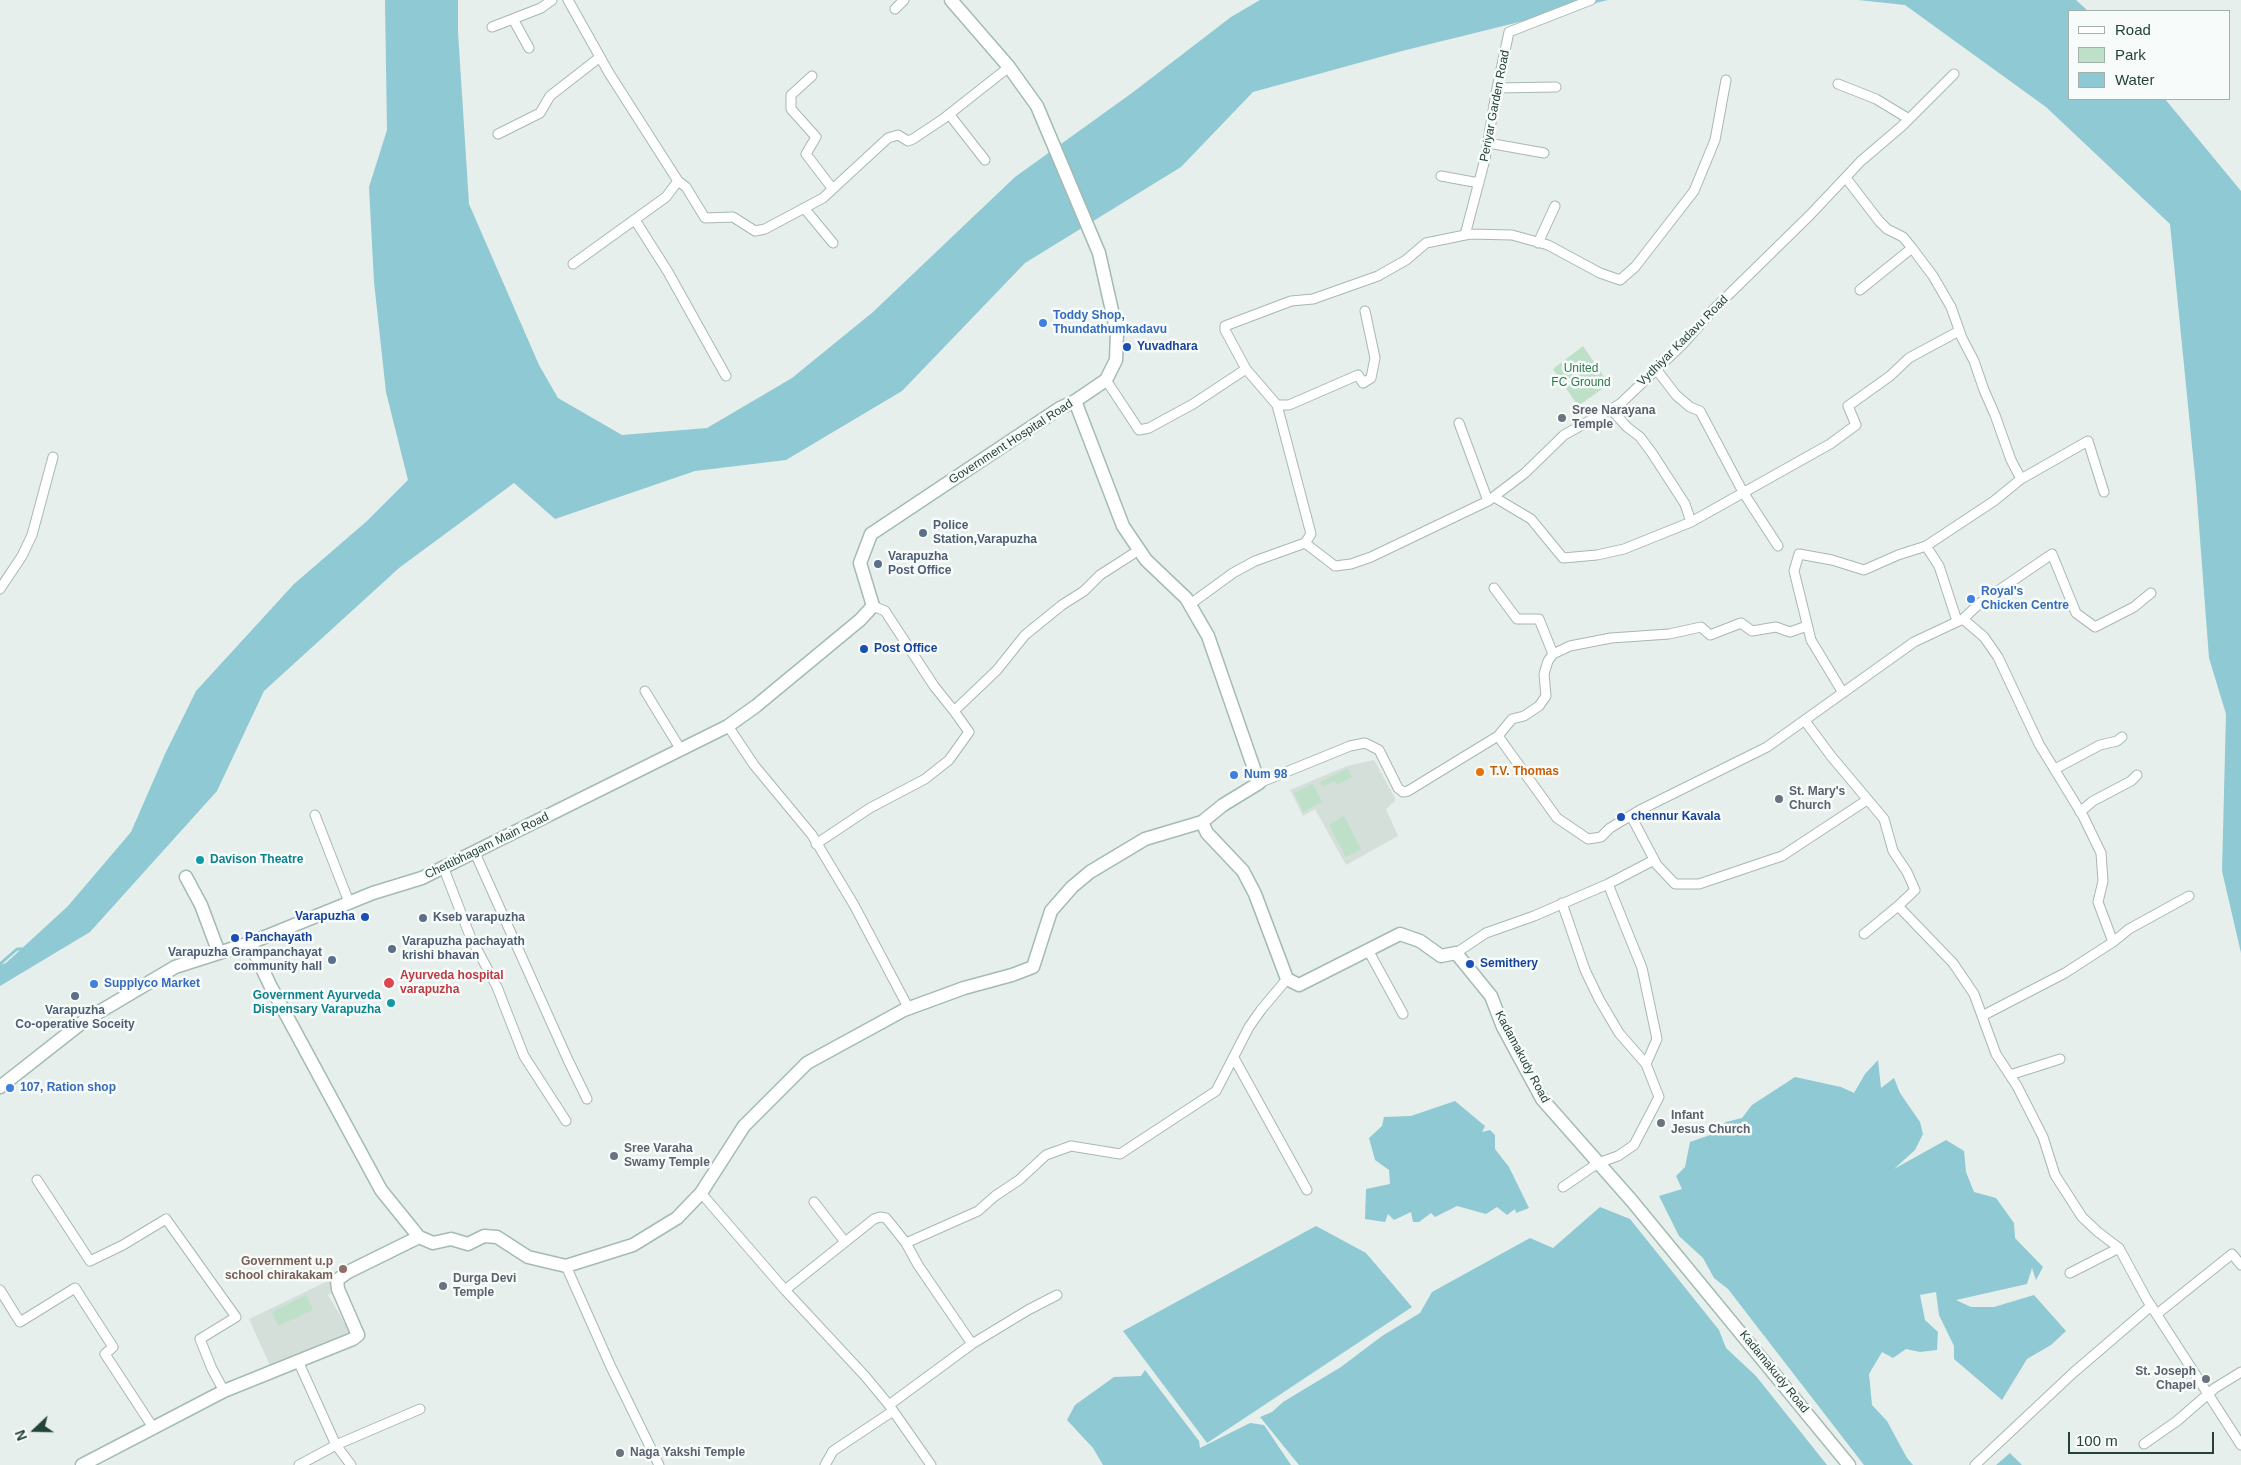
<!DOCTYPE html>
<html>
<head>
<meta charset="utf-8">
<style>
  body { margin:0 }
  #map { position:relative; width:2241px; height:1465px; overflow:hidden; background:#e6efeb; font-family:Arial,sans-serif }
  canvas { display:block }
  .legend { position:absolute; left:2068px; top:10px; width:162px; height:90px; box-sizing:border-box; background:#f7fbf9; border:1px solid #a3b1ad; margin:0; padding:6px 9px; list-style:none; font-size:15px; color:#24423a }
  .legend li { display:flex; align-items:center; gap:10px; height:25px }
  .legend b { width:25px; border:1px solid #a3b1ad }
  .north { position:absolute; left:10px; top:1405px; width:50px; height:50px; -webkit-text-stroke:4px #f7fbf9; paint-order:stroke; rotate:249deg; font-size:14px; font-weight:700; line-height:20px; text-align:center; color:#24423a }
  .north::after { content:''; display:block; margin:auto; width:18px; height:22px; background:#24423a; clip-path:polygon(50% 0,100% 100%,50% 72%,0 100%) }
  .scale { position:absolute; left:2068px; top:1432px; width:146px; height:22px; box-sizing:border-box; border:2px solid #24423a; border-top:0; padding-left:6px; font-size:15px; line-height:18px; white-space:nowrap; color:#24423a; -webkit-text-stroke:4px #f7fbf9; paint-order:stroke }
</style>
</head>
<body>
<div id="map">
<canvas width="2241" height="1465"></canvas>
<ul class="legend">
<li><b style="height:6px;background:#fff"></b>Road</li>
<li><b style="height:14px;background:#bfe0c8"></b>Park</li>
<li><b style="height:14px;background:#8ec9d4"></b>Water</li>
</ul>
<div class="north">N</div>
<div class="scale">100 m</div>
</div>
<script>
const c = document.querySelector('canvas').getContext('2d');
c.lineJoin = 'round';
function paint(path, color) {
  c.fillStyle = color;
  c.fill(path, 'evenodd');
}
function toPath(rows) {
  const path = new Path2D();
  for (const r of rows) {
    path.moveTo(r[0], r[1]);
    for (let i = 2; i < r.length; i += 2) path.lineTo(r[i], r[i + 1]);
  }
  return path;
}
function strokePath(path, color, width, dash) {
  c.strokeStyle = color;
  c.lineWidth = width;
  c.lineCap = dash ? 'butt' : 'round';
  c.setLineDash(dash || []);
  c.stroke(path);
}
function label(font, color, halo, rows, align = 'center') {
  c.font = font + ' Arial,sans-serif';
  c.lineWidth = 5;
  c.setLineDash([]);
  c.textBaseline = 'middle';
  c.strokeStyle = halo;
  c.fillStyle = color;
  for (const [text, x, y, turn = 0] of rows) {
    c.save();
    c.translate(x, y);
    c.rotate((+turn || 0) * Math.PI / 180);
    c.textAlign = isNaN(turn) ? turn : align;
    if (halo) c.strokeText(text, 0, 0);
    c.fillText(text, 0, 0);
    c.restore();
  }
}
const built = toPath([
  [1374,760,1396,800,1386,809,1398,836,1346,865,1315,809,1303,816,1290,790,1347,766],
  [330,1280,335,1291,328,1295,351,1334,272,1370,249,1319]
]);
const green = toPath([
  [1583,346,1609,384,1578,406,1553,369],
  [1348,768,1352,777,1337,785,1334,781,1323,787,1320,782],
  [1313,784,1322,802,1303,812,1294,793],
  [1344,816,1361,849,1346,857,1329,825],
  [306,1295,313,1310,278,1326,272,1312]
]);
const water = toPath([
  [385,0,458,0,458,32,469,204,539,365,558,398,622,435,707,428,792,378,873,312,1015,177,1132,93,1231,17,1260,0,1608,0,1402,51,1253,92,1181,167,1025,263,902,391,786,460,695,471,555,519,514,483,399,568,264,691,217,791,90,932,0,986,0,965,6,963,68,906,131,832,165,754,196,691,294,584,367,521,408,480,386,392,374,282,369,187,387,130],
  [1858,0,2076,0,2088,11,2070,11,2070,99,2165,99,2241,191,2241,953,2222,871,2226,714,2209,658,2196,486,2170,224,2046,107,1905,5],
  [1878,1060,1881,1088,1894,1078,1900,1093,1920,1122,1923,1134,1915,1150,1894,1169,1946,1140,1964,1151,1966,1172,1974,1192,1996,1198,2014,1223,2015,1238,2043,1267,2036,1280,2032,1268,2027,1284,1956,1300,1971,1307,1994,1307,2034,1295,2066,1331,2051,1345,2027,1359,2002,1400,1954,1359,1954,1346,1939,1315,1936,1292,1920,1295,1925,1320,1938,1332,1937,1350,1920,1352,1906,1349,1893,1358,1882,1352,1869,1374,1872,1405,1887,1421,1907,1458,1913,1465,1864,1465,1728,1289,1714,1278,1703,1258,1679,1236,1659,1196,1682,1189,1676,1176,1685,1167,1690,1142,1716,1133,1711,1133,1726,1122,1742,1118,1752,1105,1795,1077,1841,1087,1854,1093,1865,1074],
  [1455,1101,1485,1126,1482,1132,1490,1130,1495,1135,1495,1149,1509,1167,1529,1208,1516,1213,1515,1209,1507,1215,1497,1207,1486,1214,1457,1206,1435,1217,1431,1213,1419,1222,1413,1222,1411,1212,1394,1220,1388,1214,1385,1222,1365,1219,1366,1189,1390,1184,1389,1170,1375,1160,1369,1138,1382,1126,1384,1117,1411,1116],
  [1600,1207,1630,1219,1719,1330,1726,1348,1756,1376,1827,1465,1299,1465,1260,1417,1272,1412,1283,1402,1341,1367,1382,1336,1420,1313,1432,1292,1530,1238,1553,1248],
  [1316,1226,1366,1253,1412,1307,1207,1443,1123,1331],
  [1145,1370,1199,1441,1200,1448,1250,1423,1264,1425,1291,1465,1103,1465,1093,1448,1067,1420,1075,1405,1114,1377,1141,1376],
  [2010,1453,2022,1465,1996,1465]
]);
const stream = toPath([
  [0,964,17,949,24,949]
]);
const street = toPath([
  [568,0,609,73,678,181],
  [895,9,904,0],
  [513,19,529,48],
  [492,27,541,8,552,0],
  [812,76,791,95,791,109,816,137,806,154,832,188],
  [1838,84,1876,99,1909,119],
  [1497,88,1556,87],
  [949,114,985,160],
  [498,134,540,113,550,96,600,57],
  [1488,143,1544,153],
  [1441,176,1479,183],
  [804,208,833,243],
  [635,220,668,272,726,376],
  [1465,235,1485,159,1496,93,1509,32,1591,0],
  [1538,243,1555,206],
  [573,264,666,197,678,181,686,187,705,218,733,217,755,231,765,229,823,198,888,138,898,135,908,141,913,139,943,119,1009,67],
  [1860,290,1912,248],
  [1246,369,1277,405,1289,405,1358,375,1363,383,1371,378,1375,358,1365,311],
  [1656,369,1676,395,1690,407,1700,411,1743,492,1778,546],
  [1106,380,1139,430,1149,428,1193,404,1246,369,1225,330,1225,326,1291,301,1313,299,1378,276,1406,260,1426,243,1470,234,1512,235,1548,245,1600,273,1620,280,1635,267,1694,191,1715,140,1726,80],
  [1277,405,1311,534,1305,543],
  [1611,409,1627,427,1640,437,1652,453,1685,504,1691,522],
  [1459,423,1488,501],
  [2021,479,2088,441,2104,492],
  [1494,497,1531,519,1563,558,1597,555,1624,549,1691,522,1830,444,1856,425,1848,406,1890,376,1909,358,1959,331],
  [1926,546,1939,566,1957,621],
  [1494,588,1517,619,1539,619,1553,654],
  [0,589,22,556,32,535,53,457],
  [1189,605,1233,573,1255,561,1305,543,1335,566,1351,564,1371,557,1488,501,1525,473,1564,435,1620,404,1682,345,1714,309,1810,215,1861,161,1902,126,1954,74],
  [873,606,885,611,934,686,954,711,997,670,1025,635,1062,605,1084,591,1100,575,1139,550],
  [1963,619,1980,603,2052,554,2076,613,2095,627,2134,607,2151,593],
  [645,691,681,750],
  [1843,693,1811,640,1794,571,1799,554,1832,560,1864,570,1898,555,1926,546,1994,501,2021,479,2011,460,1995,415,1984,390,1974,361,1962,338,1951,307,1933,276,1912,248,1903,237,1887,229,1879,221,1846,178],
  [1805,721,1831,756,1884,819,1893,851,1907,872,1915,890,1898,906,1953,963,1974,994,1996,1054,2017,1086,2043,1137,2055,1175,2066,1192,2082,1217,2098,1232,2119,1248,2146,1298,2241,1445],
  [728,726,754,765,812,835,854,905,909,1009],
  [1498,736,1512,719,1524,716,1539,706,1546,696,1544,674,1548,661,1553,654,1570,646,1611,638,1669,634,1701,627,1710,635,1741,623,1752,631,1776,627,1790,632,1807,626],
  [2055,769,2100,745,2117,741,2122,737],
  [1259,783,1350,746,1365,743,1379,750,1398,788,1403,792,1408,791,1498,736,1557,818,1588,839,1601,837,1610,828,1640,810,1767,747,1914,642,1963,619,1984,637,1998,657,2039,744,2083,816,2101,853,2103,881,2098,902,2113,942,2065,973,1982,1016],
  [2080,812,2093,801,2131,781,2137,775],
  [315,815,349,902],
  [1631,816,1657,865,1675,884,1699,884,1782,856,1867,800],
  [816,844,870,808,925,779,949,760,969,732,954,711],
  [475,853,568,1060,587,1099],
  [444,869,470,936,497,987,524,1056,566,1121],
  [1562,903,1585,970,1599,999,1619,1033,1646,1064],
  [1864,934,1898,906],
  [2113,942,2129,929,2189,896],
  [1368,950,1403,1014],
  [1456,953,1486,933,1534,916,1608,884,1654,860],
  [1234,1058,1307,1190],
  [2010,1075,2060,1059],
  [37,1180,90,1261,123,1245,166,1219,236,1317,200,1339,212,1369,224,1391],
  [1563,1187,1598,1163,1618,1156,1634,1145,1659,1097,1646,1064,1657,1039,1642,968,1608,884],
  [701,1193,785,1290,865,1376,889,1405,931,1465],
  [814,1202,845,1242],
  [906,1243,978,1211,995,1196,1019,1180,1046,1155,1071,1146,1120,1154,1216,1091,1249,1027,1261,1010,1287,979],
  [566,1266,611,1367,659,1465],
  [2070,1273,2119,1248],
  [0,1290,20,1322,75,1288,113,1347,105,1354,154,1429],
  [785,1290,874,1219,880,1217,886,1218,906,1243,918,1265,972,1344],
  [2157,1314,2232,1254,2241,1265],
  [298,1361,336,1445,351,1465],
  [889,1405,972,1344,1028,1310,1057,1295],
  [2144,1444,2177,1421,2215,1388,2241,1372],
  [299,1465,336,1445,420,1409],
  [825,1465,833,1451,893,1411],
  [1975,1465,2073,1373,2151,1306]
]);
const secondary = toPath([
  [1202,822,1207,833,1243,871,1255,894,1287,979,1299,985,1400,934,1420,941,1441,956,1456,953,1491,996,1503,1027,1542,1099,1632,1201,1849,1465],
  [186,877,201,905,219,953],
  [250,943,270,985,381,1190,419,1237,433,1243,451,1239,468,1244,484,1236,497,1237,528,1257,566,1266,633,1245,677,1218,701,1193,744,1126,807,1063,904,1010,964,988,1012,975,1033,967,1051,911,1072,887,1090,872,1145,839,1202,822,1223,805,1259,783,1208,636,1186,598,1146,560,1123,526,1075,401],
  [0,1087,84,1021,175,967,250,943,373,893,422,878,728,726,756,706,860,620,873,606,860,563,871,534,1060,408,1075,401,1106,380,1116,360,1117,333,1099,253,1037,106,1009,67,951,0],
  [82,1465,224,1391,353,1339,358,1335,338,1289,337,1280,348,1272,419,1237]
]);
const markers = [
  [1043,323,5,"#3f7fe0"],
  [1127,347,5,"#1a4fb4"],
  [1562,418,5,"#6b7280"],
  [923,533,5,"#5c6f8a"],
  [878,564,5,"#5c6f8a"],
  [1971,599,5,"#3f7fe0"],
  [864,649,5,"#1a4fb4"],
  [1480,772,5,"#e8710a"],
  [1234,775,5,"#3f7fe0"],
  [1779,799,5,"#6b7280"],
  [1621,817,5,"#1a4fb4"],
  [200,860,5,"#0f9aa8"],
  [365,917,5,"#1a4fb4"],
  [423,918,5,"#5c6f8a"],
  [235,938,5,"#1a4fb4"],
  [392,949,5,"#5c6f8a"],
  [332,960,5,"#5c6f8a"],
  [1470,964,5,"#1a4fb4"],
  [389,983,6,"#e0444e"],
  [94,984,5,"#3f7fe0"],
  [75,996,5,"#5c6f8a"],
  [391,1003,5,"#0f9aa8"],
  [10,1088,5,"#3f7fe0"],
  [1661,1123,5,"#6b7280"],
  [614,1156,5,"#6b7280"],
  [343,1269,5,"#8d6e63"],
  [443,1286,5,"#6b7280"],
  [2206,1379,5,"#6b7280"],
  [620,1453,5,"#6b7280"]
];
const streetNames = [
  ["Periyar Garden Road",1495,106,-79],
  ["Vydhiyar Kadavu Road",1683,341,-45],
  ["Government Hospital Road",1011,442,-33],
  ["Chettibhagam Main Road",487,846,-26],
  ["Kadamakudy Road",1522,1057,62],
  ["Kadamakudy Road",1774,1372,51]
];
const shopNames = [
  ["Toddy Shop,",1053,316],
  ["Thundathumkadavu",1053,330],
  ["Royal's",1981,592],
  ["Chicken Centre",1981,606],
  ["Num 98",1244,775],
  ["Supplyco Market",104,984],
  ["107, Ration shop",20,1088]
];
const transitNames = [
  ["Yuvadhara",1137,347],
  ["Post Office",874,649],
  ["chennur Kavala",1631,817],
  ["Varapuzha",355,917,"right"],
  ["Panchayath",245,938],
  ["Semithery",1480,964]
];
const parkNames = [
  ["United",1581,369],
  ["FC Ground",1581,383]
];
const worshipNames = [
  ["Sree Narayana",1572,411],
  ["Temple",1572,425],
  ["St. Mary's",1789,792],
  ["Church",1789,806],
  ["Infant",1671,1116],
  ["Jesus Church",1671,1130],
  ["Sree Varaha",624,1149],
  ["Swamy Temple",624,1163],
  ["Durga Devi",453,1279],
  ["Temple",453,1293],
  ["St. Joseph",2196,1372,"right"],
  ["Chapel",2196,1386,"right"],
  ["Naga Yakshi Temple",630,1453]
];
const serviceNames = [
  ["Police",933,526],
  ["Station,Varapuzha",933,540],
  ["Varapuzha",888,557],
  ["Post Office",888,571],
  ["Kseb varapuzha",433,918],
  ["Varapuzha pachayath",402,942],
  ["krishi bhavan",402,956],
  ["Varapuzha Grampanchayat",322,953,"right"],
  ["community hall",322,967,"right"],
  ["Varapuzha",75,1011,"center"],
  ["Co-operative Soceity",75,1025,"center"]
];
const foodNames = [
  ["T.V. Thomas",1490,772]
];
const cultureNames = [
  ["Davison Theatre",210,860],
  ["Government Ayurveda",381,996,"right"],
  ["Dispensary Varapuzha",381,1010,"right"]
];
const healthNames = [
  ["Ayurveda hospital",400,976],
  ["varapuzha",400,990]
];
const educationNames = [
  ["Government u.p",333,1262],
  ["school chirakakam",333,1276]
];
paint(built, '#d4dfda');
paint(green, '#bfe0c8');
paint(water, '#8ec9d4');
strokePath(stream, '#8ec9d4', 3);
strokePath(street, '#a8b8b2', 11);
strokePath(secondary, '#a4bbb3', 15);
strokePath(street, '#fff', 9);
strokePath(secondary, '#fff', 12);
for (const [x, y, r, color] of markers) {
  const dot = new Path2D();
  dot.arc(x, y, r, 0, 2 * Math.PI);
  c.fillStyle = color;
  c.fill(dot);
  strokePath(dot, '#f7fbf9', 2);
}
label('12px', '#24423a', '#f7fbf9', streetNames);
label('bold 12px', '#366cbe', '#f7fbf9', shopNames, 'left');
label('bold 12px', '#164399', '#f7fbf9', transitNames, 'left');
label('12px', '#2d7a4b', '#f7fbf9', parkNames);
label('bold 12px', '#5b616d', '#f7fbf9', worshipNames, 'left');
label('bold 12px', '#4e5e75', '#f7fbf9', serviceNames, 'left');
label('bold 12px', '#c56008', '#f7fbf9', foodNames, 'left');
label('bold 12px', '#0d838f', '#f7fbf9', cultureNames, 'left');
label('bold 12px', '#be3a42', '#f7fbf9', healthNames, 'left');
label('bold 12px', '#785e54', '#f7fbf9', educationNames, 'right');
</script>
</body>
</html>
